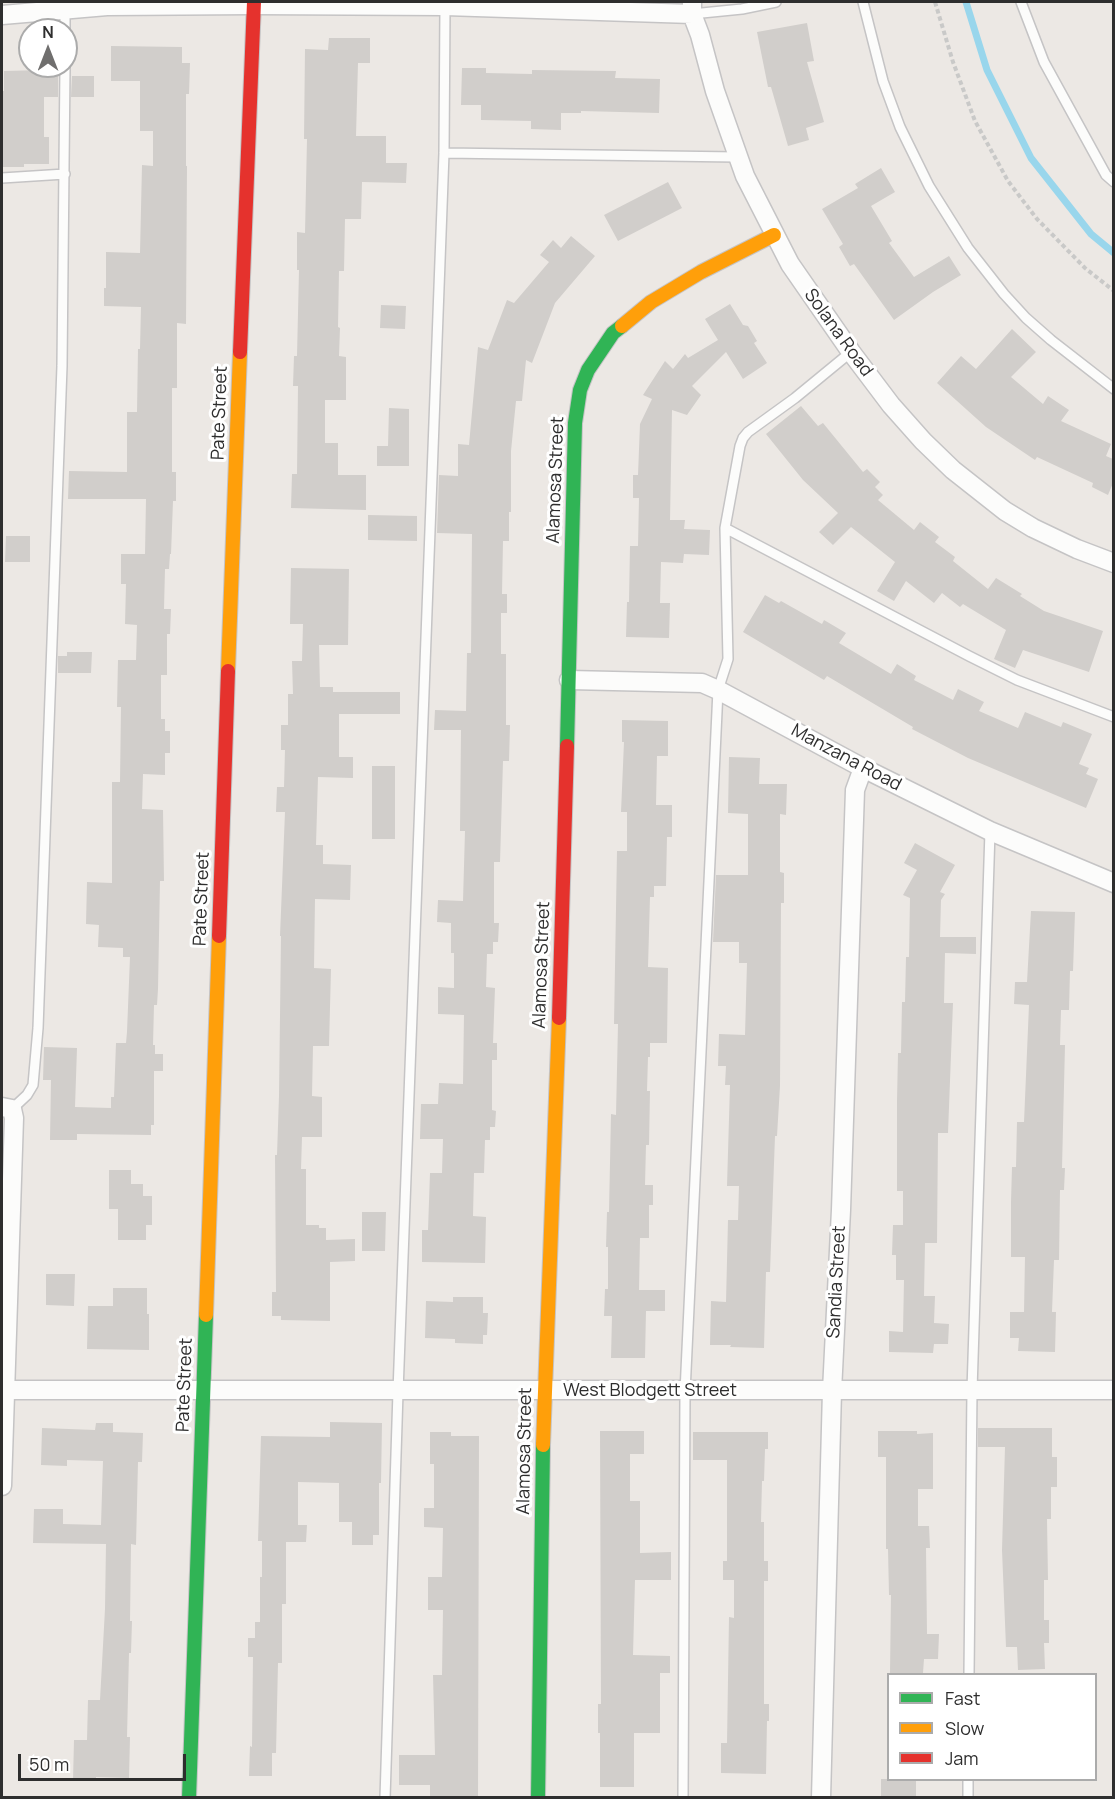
<!DOCTYPE html>
<html>
<head>
<meta charset="utf-8">
<style>
  body { margin:0 }
  #map { position:relative; width:1115px; height:1799px; overflow:hidden; background:#ece8e4; font-family:Manrope,sans-serif }
  canvas { display:block }
  .frame { position:absolute; inset:0; border:3px solid #2e2e2e; pointer-events:none }
  .legend { position:absolute; left:887px; top:1673px; width:210px; height:108px; box-sizing:border-box; background:#fff; border:2px solid #ababab; margin:0; padding:8px 10px; list-style:none; font-size:18px; color:#2e2e2e }
  .legend li { display:flex; align-items:center; gap:12px; height:30px }
  .legend b { width:30px; border:2px solid #ababab }
  .north { position:absolute; left:18px; top:18px; width:60px; height:60px; box-sizing:border-box; background:#fff; border:2px solid #ababab; border-radius:50%; rotate:0deg; font-size:16px; font-weight:700; line-height:24px; text-align:center; color:#2e2e2e }
  .north::after { content:''; display:block; margin:auto; width:21px; height:27px; background:#706f6e; clip-path:polygon(50% 0,100% 100%,50% 72%,0 100%) }
  .scale { position:absolute; left:18px; top:1754px; width:168px; height:27px; box-sizing:border-box; border:3px solid #2e2e2e; border-top:0; padding-left:8px; font-size:18px; line-height:21px; white-space:nowrap; color:#2e2e2e; -webkit-text-stroke:4px #fff; paint-order:stroke }
</style>
</head>
<body>
<div id="map">
<canvas width="1115" height="1799"></canvas>
<div class="frame"></div>
<ul class="legend">
<li><b style="height:8px;background:#30b455"></b>Fast</li>
<li><b style="height:8px;background:#ff9f0a"></b>Slow</li>
<li><b style="height:8px;background:#e5322d"></b>Jam</li>
</ul>
<div class="north">N</div>
<div class="scale">50 m</div>
</div>
<script>
const c = document.querySelector('canvas').getContext('2d');
c.lineJoin = 'round';
function toPath(rows) {
  const path = new Path2D();
  for (const r of rows) {
    path.moveTo(r[0], r[1]);
    for (let i = 2; i < r.length; i += 2) path.lineTo(r[i], r[i + 1]);
  }
  return path;
}
function strokePath(path, color, width, dash) {
  c.strokeStyle = color;
  c.lineWidth = width;
  c.lineCap = dash ? 'butt' : 'round';
  c.setLineDash(dash || []);
  c.stroke(path);
}
function paint(path, color) {
  c.fillStyle = color;
  c.fill(path, 'evenodd');
}
function label(font, color, halo, rows, align = 'center') {
  c.font = font + ' Manrope,sans-serif';
  c.lineWidth = 6;
  c.setLineDash([]);
  c.textBaseline = 'middle';
  c.strokeStyle = halo;
  c.fillStyle = color;
  for (const [text, x, y, turn = 0] of rows) {
    c.save();
    c.translate(x, y);
    c.rotate((+turn || 0) * Math.PI / 180);
    c.textAlign = isNaN(turn) ? turn : align;
    if (halo) c.strokeText(text, 0, 0);
    c.fillText(text, 0, 0);
    c.restore();
  }
}
const stream = toPath([
  [966,2,987,70,1031,158,1091,234,1114,253]
]);
const building = toPath([
  [807,23,814,61,807,62,824,122,806,128,809,140,788,146,771,87,768,87,757,32],
  [329,38,370,38,370,63,358,63,356,136,386,136,386,163,407,163,406,183,362,182,361,219,345,219,344,271,339,271,338,327,340,328,339,356,346,357,346,400,325,400,325,443,338,443,338,475,366,475,366,510,291,508,292,474,297,474,298,386,293,386,294,356,297,356,299,270,297,270,297,232,305,233,307,139,304,139,305,49,328,50],
  [111,46,182,47,182,63,190,63,189,94,186,94,186,166,187,166,186,324,177,323,177,388,172,388,172,472,176,472,176,501,173,501,171,554,170,554,169,569,165,569,164,609,171,609,170,634,167,634,167,675,161,675,161,719,165,719,165,731,170,731,170,753,165,753,165,775,143,774,142,809,163,810,164,881,160,881,158,989,157,1005,154,1005,153,1045,155,1045,155,1054,163,1054,163,1071,154,1071,154,1125,151,1125,151,1135,77,1134,77,1140,50,1140,51,1080,43,1080,44,1047,77,1048,75,1107,111,1108,111,1097,114,1097,116,1043,126,1043,127,1032,130,957,123,957,123,948,98,947,99,925,86,924,87,882,112,883,112,782,120,782,121,707,117,707,118,660,136,660,137,625,125,624,126,584,121,584,121,554,145,554,146,499,68,499,69,471,127,472,127,412,137,412,138,349,140,349,141,307,104,306,104,288,106,288,106,252,140,253,142,165,153,166,153,131,140,131,140,81,111,81],
  [462,68,486,68,486,73,532,74,532,70,616,71,615,78,660,79,659,113,581,111,581,113,561,113,561,130,531,129,531,121,481,120,481,105,461,105],
  [44,70,44,76,58,76,58,97,44,97,44,137,49,137,49,164,24,164,24,167,2,167,2,91,4,91,4,71],
  [72,76,94,76,94,97,71,97],
  [881,168,895,192,871,206,892,241,889,243,914,277,949,256,961,275,933,292,894,320,854,264,850,266,839,247,843,244,822,209,858,188,855,184],
  [668,182,682,208,618,241,604,215],
  [571,236,595,256,555,303,532,363,526,360,522,401,516,401,511,451,511,512,509,512,509,541,503,541,502,594,507,594,507,613,501,613,501,654,506,654,506,725,510,725,509,761,503,761,500,862,494,862,494,923,499,923,498,942,493,942,493,954,487,954,486,987,495,988,493,1043,497,1043,497,1060,492,1060,492,1110,496,1111,495,1127,490,1127,490,1140,485,1140,484,1173,474,1173,473,1216,486,1217,485,1263,422,1262,422,1230,428,1230,430,1173,442,1173,443,1139,420,1139,421,1104,438,1104,439,1083,463,1084,464,1015,438,1014,438,987,454,988,454,953,451,953,451,923,437,922,438,900,463,901,465,831,460,831,461,730,434,730,435,710,466,711,467,653,471,653,472,534,437,533,439,475,458,476,458,444,469,445,478,347,488,350,507,300,514,303,549,262,540,255,553,240,561,248],
  [730,304,743,325,748,326,757,341,754,343,767,363,743,379,726,352,692,386,701,395,687,415,672,410,670,520,685,520,684,529,710,530,709,555,684,554,683,563,661,562,660,603,670,603,669,638,626,637,627,602,629,602,630,546,638,546,639,498,633,498,633,475,638,475,640,424,652,399,643,395,665,361,673,369,685,354,688,358,718,340,705,319],
  [381,305,406,306,405,329,380,328],
  [1012,329,1036,352,1011,377,1043,404,1048,396,1069,410,1061,421,1111,444,1106,456,1113,459,1113,483,1108,495,1092,487,1093,483,1037,457,1035,460,986,427,937,383,961,356,976,369],
  [801,406,818,426,823,423,863,472,867,469,880,482,875,487,883,495,878,500,914,530,920,522,939,537,935,542,955,557,953,561,988,589,996,578,1022,594,1020,596,1044,611,1103,631,1089,672,1023,650,1015,668,994,659,1006,630,963,604,960,607,942,593,934,603,906,581,894,601,877,591,895,562,851,527,833,545,819,532,838,513,803,480,766,434],
  [389,408,409,409,409,466,377,466,377,446,388,446],
  [368,515,417,516,417,541,368,540],
  [6,536,30,536,30,562,5,562],
  [291,568,349,569,348,645,319,645,320,687,333,687,333,692,400,692,400,714,339,714,339,757,353,757,353,778,318,777,316,845,323,845,323,864,351,865,350,900,315,899,314,968,331,969,329,1046,313,1046,312,1096,322,1097,322,1137,302,1137,301,1169,306,1169,306,1225,319,1225,319,1228,326,1228,326,1240,355,1239,355,1261,330,1262,330,1321,281,1320,281,1316,272,1316,272,1292,276,1292,275,1155,277,1155,279,1096,281,936,280,936,285,812,276,812,277,787,284,787,285,750,281,750,281,725,288,725,288,694,293,694,292,661,302,661,303,624,290,624],
  [765,595,779,603,781,601,822,624,824,620,846,633,839,643,891,674,897,664,916,676,914,680,953,700,958,689,984,702,979,711,1018,728,1025,712,1061,727,1063,722,1092,734,1079,764,1089,768,1086,774,1098,779,1086,808,968,758,912,729,913,727,827,676,824,680,743,632],
  [67,652,92,652,91,673,58,673,58,656,67,656],
  [622,720,668,721,668,756,657,756,656,805,672,805,672,837,667,837,666,886,654,886,654,897,650,897,648,967,668,968,667,1043,650,1043,650,1057,648,1057,647,1091,650,1091,649,1145,646,1145,645,1185,653,1185,653,1205,649,1205,649,1238,640,1238,639,1290,665,1290,665,1311,646,1311,645,1358,611,1358,612,1316,604,1316,605,1289,608,1289,608,1247,606,1247,607,1212,609,1212,611,1114,616,1115,618,1024,614,1024,617,851,627,851,627,812,621,812,624,742,622,742],
  [729,757,760,758,759,784,787,784,786,815,780,814,780,872,784,873,784,903,781,903,780,1086,777,1136,775,1136,770,1272,766,1272,764,1348,730,1347,731,1345,710,1345,711,1301,726,1302,728,1220,738,1220,739,1186,727,1186,730,1085,725,1085,726,1066,718,1066,719,1034,745,1035,747,963,739,963,739,942,713,942,716,875,748,875,748,814,728,813],
  [372,766,395,766,395,839,372,839],
  [915,843,955,865,940,892,945,894,941,900,940,937,976,937,976,954,945,953,944,1003,953,1003,948,1133,938,1133,937,1243,925,1243,924,1296,935,1296,934,1323,949,1324,948,1344,934,1344,933,1353,889,1352,889,1331,903,1332,904,1280,896,1280,896,1255,892,1255,893,1225,903,1225,903,1191,897,1191,897,1101,898,1053,901,1053,902,1002,905,1002,906,957,909,957,910,898,903,895,917,870,904,863],
  [1031,911,1075,912,1073,971,1070,971,1069,1010,1061,1010,1060,1045,1065,1045,1062,1168,1065,1168,1064,1190,1060,1190,1059,1260,1054,1260,1052,1312,1056,1312,1055,1352,1018,1351,1019,1338,1010,1338,1010,1312,1024,1312,1025,1257,1011,1257,1011,1202,1012,1167,1016,1167,1017,1122,1024,1122,1029,1005,1014,1004,1015,982,1027,982],
  [109,1170,131,1170,131,1184,143,1184,143,1196,152,1196,152,1225,146,1225,146,1240,118,1240,118,1209,109,1209],
  [362,1212,386,1212,385,1251,362,1251],
  [46,1274,75,1274,74,1306,46,1305],
  [113,1288,147,1288,147,1314,149,1314,149,1350,87,1349,88,1306,113,1306],
  [453,1297,483,1297,483,1313,488,1313,487,1335,483,1335,483,1344,455,1343,455,1339,425,1338,426,1301,453,1302],
  [330,1422,382,1423,381,1483,379,1483,379,1535,373,1535,373,1545,352,1545,352,1522,339,1522,339,1483,298,1482,298,1525,307,1525,306,1542,286,1542,286,1604,282,1604,282,1663,278,1663,276,1753,272,1753,272,1776,249,1776,250,1746,252,1747,253,1657,248,1657,248,1638,255,1638,255,1622,260,1622,260,1577,262,1577,262,1541,258,1541,261,1436,330,1437],
  [96,1423,113,1423,113,1432,143,1433,142,1462,138,1462,136,1545,131,1544,130,1621,132,1621,131,1653,129,1653,127,1737,130,1737,129,1778,96,1777,96,1781,73,1781,74,1740,87,1740,88,1700,100,1700,105,1609,106,1544,33,1543,34,1509,63,1509,63,1524,101,1525,103,1461,67,1460,67,1466,41,1465,42,1428,95,1430],
  [978,1428,1052,1428,1052,1457,1057,1457,1057,1487,1051,1487,1051,1519,1047,1519,1048,1580,1044,1580,1044,1620,1049,1620,1049,1643,1044,1643,1045,1669,1018,1670,1017,1647,1006,1647,1002,1550,1005,1447,978,1447],
  [600,1431,644,1431,644,1454,630,1454,630,1501,640,1501,640,1553,671,1552,671,1580,635,1580,633,1655,670,1656,670,1673,660,1673,660,1733,634,1733,634,1787,600,1787,600,1733,598,1733,598,1704,601,1704],
  [878,1431,917,1431,917,1434,933,1433,933,1489,918,1489,918,1526,929,1526,930,1548,926,1548,927,1634,939,1634,938,1659,924,1659,923,1673,890,1673,891,1595,889,1595,888,1549,886,1549,886,1457,878,1457],
  [430,1432,451,1432,451,1436,479,1436,478,1797,430,1797,430,1785,399,1785,399,1755,435,1755,433,1675,442,1675,443,1610,428,1610,428,1577,442,1577,443,1528,424,1527,424,1508,434,1508,434,1464,430,1464],
  [693,1432,768,1432,768,1449,765,1449,764,1481,762,1481,761,1522,764,1522,764,1561,768,1561,768,1581,764,1581,764,1704,769,1704,769,1721,767,1721,766,1774,721,1773,721,1743,727,1743,729,1617,734,1618,734,1580,723,1580,723,1561,727,1561,727,1460,693,1460],
  [881,1779,916,1779,916,1797,881,1797]
]);
const path = toPath([
  [935,2,953,62,975,121,1008,181,1037,219,1085,268,1114,291]
]);
const lane = toPath([
  [863,2,883,81,900,127,929,186,968,248,1004,294,1026,318,1051,340,1114,389],
  [1021,2,1044,62,1106,175,1114,182],
  [692,14,742,9,776,2],
  [65,30,65,10],
  [444,153,737,157],
  [2,178,65,174],
  [725,528,969,656,1017,680,1114,717],
  [12,1109,27,1095,33,1085,38,1028,62,366,65,66],
  [969,1674,972,1390,990,831],
  [385,1798,398,1392,444,153,445,6],
  [683,1798,685,1392,718,690,728,659,725,528,740,446,743,438,748,432,795,398,851,352],
  [968,1798,968,1780]
]);
const street = toPath([
  [692,2,692,14,700,35,715,91,745,176,790,264,851,352,891,405,923,441,953,470,1005,511,1033,528,1077,549,1114,563],
  [2,15,107,6,254,5,445,6,692,14],
  [569,680,702,683,718,690,863,768,990,831,1114,883],
  [2,1107,12,1109,14,1118,2,1486],
  [6,1390,1114,1390],
  [821,1798,832,1391,841,1210,855,790,863,768]
]);
const fast = toPath([
  [567,746,575,423,580,390,588,370,613,333,622,326],
  [189,1798,206,1315],
  [538,1798,543,1445]
]);
const slow = toPath([
  [622,326,651,302,701,272,774,235],
  [228,671,240,352],
  [206,1315,219,936],
  [543,1445,559,1018]
]);
const jam = toPath([
  [240,352,254,2],
  [219,936,228,671],
  [559,1018,567,746]
]);
const streetNames = [
  ["Solana Road",838,333,54],
  ["Pate Street",220,413,-88],
  ["Alamosa Street",556,480,-88],
  ["Manzana Road",846,758,28],
  ["Pate Street",202,899,-88],
  ["Alamosa Street",542,965,-88],
  ["Sandia Street",837,1282,-87],
  ["Pate Street",185,1385,-88],
  ["West Blodgett Street",650,1391],
  ["Alamosa Street",525,1451,-89]
];
strokePath(stream, '#99d6ec', 7);
paint(building, '#d1cecb');
strokePath(lane, '#c5c4c5', 12);
strokePath(street, '#c5c4c5', 21);
strokePath(fast, '#c5c4c5', 16);
strokePath(slow, '#c5c4c5', 16);
strokePath(jam, '#c5c4c5', 16);
strokePath(path, '#c9c9c8', 4, [4.5, 3]);
strokePath(lane, '#fcfcfb', 9);
strokePath(street, '#fcfcfb', 18);
strokePath(fast, '#30b455', 14);
strokePath(slow, '#ff9f0a', 14);
strokePath(jam, '#e5322d', 14);
label('18px', '#2e2e2e', '#fff', streetNames);
</script>
</body>
</html>
